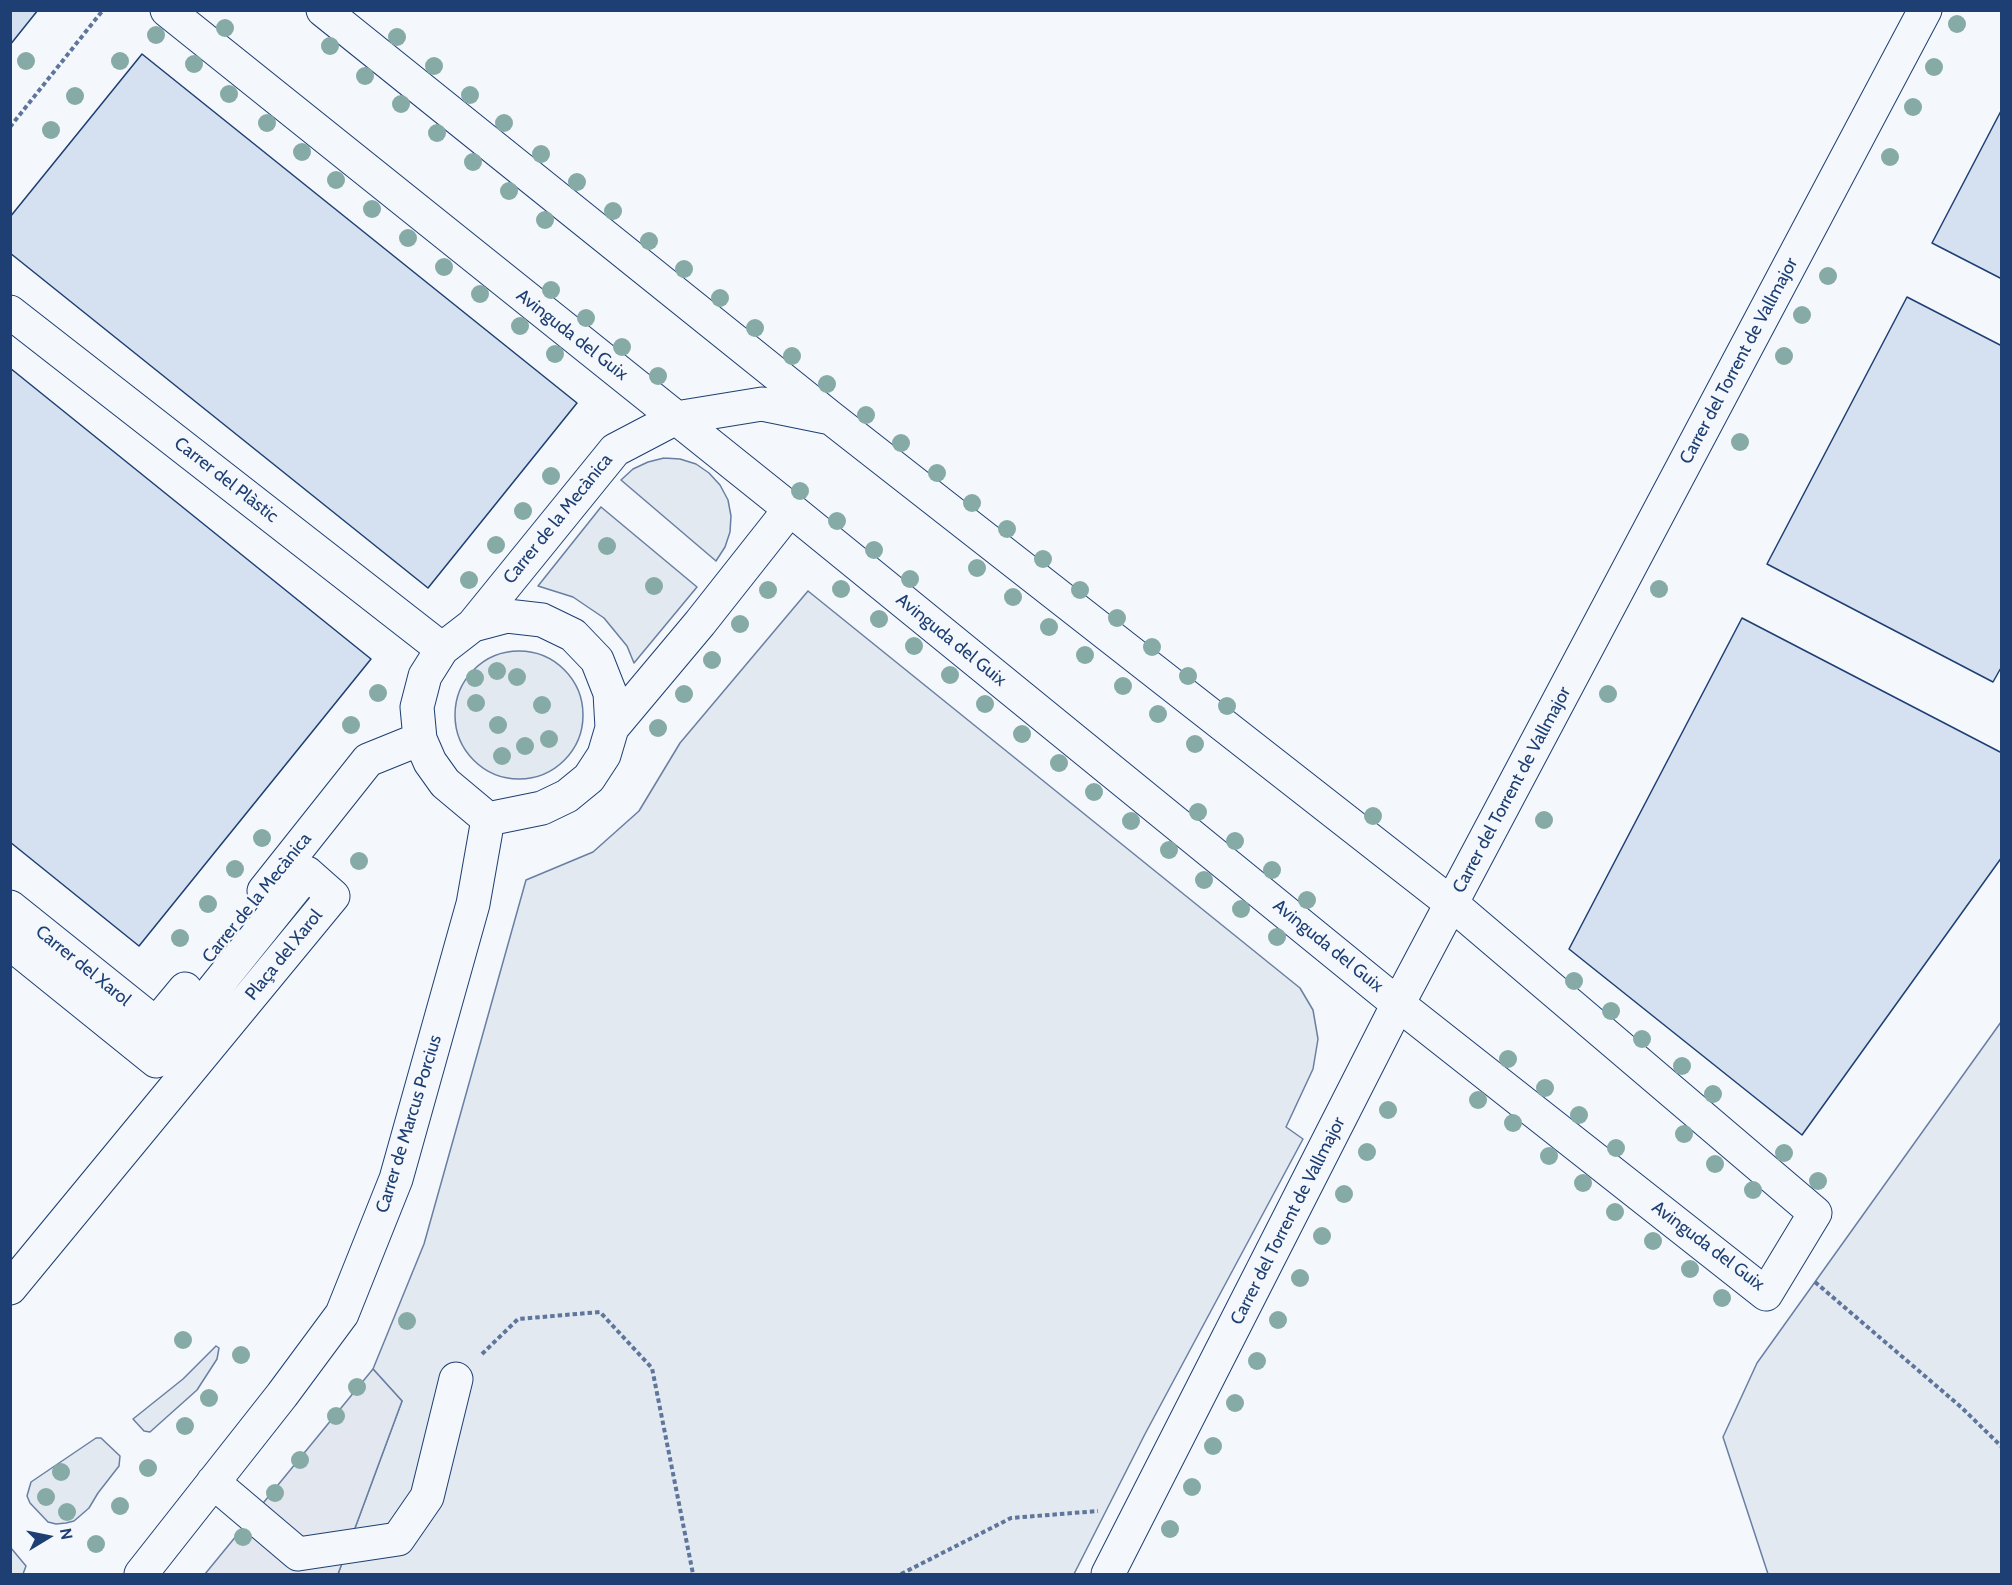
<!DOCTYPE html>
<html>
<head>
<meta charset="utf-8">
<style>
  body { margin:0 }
  #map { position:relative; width:2012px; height:1585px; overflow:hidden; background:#f4f7fb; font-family:Cabin,sans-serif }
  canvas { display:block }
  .frame { position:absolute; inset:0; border:12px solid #1d3f73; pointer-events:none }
  .north { position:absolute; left:18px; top:1507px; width:60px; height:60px; -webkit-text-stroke:4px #f4f7fb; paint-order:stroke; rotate:80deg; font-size:16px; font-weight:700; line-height:24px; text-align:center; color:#1d3f73 }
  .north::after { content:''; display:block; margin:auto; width:21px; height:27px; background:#1d3f73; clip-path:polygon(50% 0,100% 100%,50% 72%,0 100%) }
</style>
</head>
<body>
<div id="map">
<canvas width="2012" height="1585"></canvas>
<div class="frame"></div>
<div class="north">N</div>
</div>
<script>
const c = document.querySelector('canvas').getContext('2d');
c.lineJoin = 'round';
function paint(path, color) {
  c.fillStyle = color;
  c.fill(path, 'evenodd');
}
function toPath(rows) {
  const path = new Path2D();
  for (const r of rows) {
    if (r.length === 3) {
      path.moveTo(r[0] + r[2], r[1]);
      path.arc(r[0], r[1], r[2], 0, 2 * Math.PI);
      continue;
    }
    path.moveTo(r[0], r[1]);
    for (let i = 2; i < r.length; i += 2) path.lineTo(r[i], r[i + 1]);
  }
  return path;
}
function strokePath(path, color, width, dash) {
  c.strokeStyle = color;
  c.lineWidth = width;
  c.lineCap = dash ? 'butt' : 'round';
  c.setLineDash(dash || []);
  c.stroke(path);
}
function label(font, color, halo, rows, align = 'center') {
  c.font = font + ' Cabin,sans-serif';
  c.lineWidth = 4.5;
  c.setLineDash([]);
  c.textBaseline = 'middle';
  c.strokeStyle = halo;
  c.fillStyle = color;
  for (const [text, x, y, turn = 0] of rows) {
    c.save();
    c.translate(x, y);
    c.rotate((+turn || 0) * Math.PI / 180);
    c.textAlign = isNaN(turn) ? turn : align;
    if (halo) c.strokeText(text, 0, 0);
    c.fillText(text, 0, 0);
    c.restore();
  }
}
const green = toPath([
  [664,458,680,459,696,464,709,473,720,485,728,500,731,516,730,532,725,547,716,561,621,480,633,469,648,462,664,458],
  [601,507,697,587,634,663,627,646,604,618,573,597,538,586,601,507],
  [808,591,1300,988,1313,1010,1318,1039,1313,1069,1286,1127,1303,1139,1145,1434,1074,1574,338,1574,402,1401,373,1369,424,1244,526,880,593,852,639,811,680,743,808,591],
  [519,715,64],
  [2001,1022,2001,1574,1768,1574,1723,1437,1757,1363,2001,1022],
  [216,1346,219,1348,217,1359,197,1390,150,1432,144,1431,133,1419,183,1379,216,1346],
  [96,1438,101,1438,120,1456,119,1466,98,1493,89,1508,81,1515,74,1521,66,1523,56,1524,48,1522,30,1503,27,1496,31,1482,96,1438],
  [11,1548,26,1566,23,1574,11,1574,11,1548]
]);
const parking = toPath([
  [373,1369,402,1401,338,1574,205,1574,373,1369]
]);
const building = toPath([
  [10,10,38,10,10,45,10,10],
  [142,54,577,403,428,588,10,253,10,217,142,54],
  [2002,109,2002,279,1932,243,2002,109],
  [1907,297,2002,346,2002,666,1993,682,1767,564,1907,297],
  [10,368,371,659,139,946,10,842,10,368],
  [1742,618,2002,753,2002,857,1802,1135,1569,949,1742,618]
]);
const path = toPath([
  [10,127,103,10],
  [1815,1282,1961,1407,2002,1447],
  [482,1354,518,1319,600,1312,652,1368,693,1574],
  [901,1574,1011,1518,1098,1511]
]);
const minor = toPath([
  [167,10,790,509,1398,1004,1766,1294,1815,1213,1452,904,831,418,323,10],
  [10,312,442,649],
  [507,616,542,620,573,635,597,660,610,693,612,728,604,755,589,778,567,796,542,808,488,819,445,783,430,762,420,739,417,707,425,676,442,649,473,625,507,616],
  [473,625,615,450,676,418,762,404,826,417],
  [612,728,700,623,790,509],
  [264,891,368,760,420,739],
  [10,907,156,1024,185,989],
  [10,943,156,1061,307,873,333,896,10,1288],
  [213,1482,298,1554,398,1539,427,1497,456,1379],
  [141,1574,282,1395,342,1314,396,1179,473,904,488,819],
  [1108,1574,1398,1004,1925,10]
]);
const trees = [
  [1957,24],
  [225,28],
  [156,35],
  [397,37],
  [330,46],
  [26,61],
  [120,61],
  [194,64],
  [434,66],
  [1934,67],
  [365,76],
  [229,94],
  [470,95],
  [75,96],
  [401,104],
  [1913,107],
  [267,123],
  [504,123],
  [51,130],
  [437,133],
  [302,152],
  [541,154],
  [1890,157],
  [473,162],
  [336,180],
  [577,182],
  [509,191],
  [372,209],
  [613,211],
  [545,220],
  [408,238],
  [649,241],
  [444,267],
  [684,269],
  [1828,276],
  [551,290],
  [480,294],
  [720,298],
  [1802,315],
  [586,318],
  [520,326],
  [755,328],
  [622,347],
  [555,354],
  [792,356],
  [1784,356],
  [658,376],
  [827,384],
  [866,415],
  [1740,442],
  [901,443],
  [937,473],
  [551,476],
  [800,491],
  [972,503],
  [523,511],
  [837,521],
  [1007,529],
  [496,545],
  [607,546],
  [874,550],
  [1043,559],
  [977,568],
  [910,579],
  [469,580],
  [654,586],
  [841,589],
  [1659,589],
  [768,590],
  [1080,590],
  [1013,597],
  [1117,618],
  [879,619],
  [740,624],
  [1049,627],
  [914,646],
  [1152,647],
  [1085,655],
  [712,660],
  [497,671],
  [950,675],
  [1188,676],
  [517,677],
  [475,678],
  [1123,686],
  [378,693],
  [684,694],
  [1608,694],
  [476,703],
  [985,704],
  [542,705],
  [1227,706],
  [1158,714],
  [351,725],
  [498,725],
  [658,728],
  [1022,734],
  [549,739],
  [1195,744],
  [525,746],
  [502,756],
  [1059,763],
  [1094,792],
  [1198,812],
  [1373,816],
  [1544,820],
  [1131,821],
  [262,838],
  [1235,841],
  [1169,850],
  [359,861],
  [235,869],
  [1272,870],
  [1204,880],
  [1307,900],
  [208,904],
  [1241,909],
  [1277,937],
  [180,938],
  [1574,981],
  [1611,1011],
  [1642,1039],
  [1508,1059],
  [1682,1066],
  [1545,1088],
  [1713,1094],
  [1478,1100],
  [1388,1110],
  [1579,1115],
  [1513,1123],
  [1684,1134],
  [1616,1148],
  [1367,1152],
  [1784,1153],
  [1549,1156],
  [1715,1164],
  [1818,1181],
  [1583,1183],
  [1753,1190],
  [1344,1194],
  [1615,1212],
  [1322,1236],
  [1653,1241],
  [1690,1269],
  [1300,1278],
  [1722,1298],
  [1278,1320],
  [407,1321],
  [183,1340],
  [241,1355],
  [1257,1361],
  [357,1387],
  [209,1398],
  [1235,1403],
  [336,1416],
  [185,1426],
  [1213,1446],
  [300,1460],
  [148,1468],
  [61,1472],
  [1192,1487],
  [275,1493],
  [46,1497],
  [120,1506],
  [67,1512],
  [1170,1529],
  [243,1537],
  [96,1544]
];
const streetNames = [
  ["Avinguda del Guix",572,335,38],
  ["Carrer del Torrent de Vallmajor",1739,361,-62],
  ["Carrer del Plàstic",226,480,38],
  ["Carrer de la Mecànica",558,519,-51],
  ["Avinguda del Guix",951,640,39],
  ["Carrer del Torrent de Vallmajor",1512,790,-62],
  ["Carrer de la Mecànica",257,898,-51],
  ["Avinguda del Guix",1328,946,39],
  ["Plaça del Xarol",284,955,-51],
  ["Carrer del Xarol",83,966,39],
  ["Carrer de Marcus Porcius",409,1124,-73],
  ["Carrer del Torrent de Vallmajor",1288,1221,-63],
  ["Avinguda del Guix",1708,1246,37]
];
paint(green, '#e3e9f0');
strokePath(green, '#687fa3', 1.5);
paint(parking, '#e3e8f0');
strokePath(parking, '#687fa3', 1.5);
paint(building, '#d5e0f0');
strokePath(building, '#1d3f73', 1.5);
strokePath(minor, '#1d3f73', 35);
strokePath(path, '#5e769c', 4, [4.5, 3]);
strokePath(minor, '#f4f7fb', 33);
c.fillStyle = '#86aba6';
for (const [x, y] of trees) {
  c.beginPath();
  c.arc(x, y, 9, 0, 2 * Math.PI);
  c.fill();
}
label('18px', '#1d3f73', '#f4f7fb', streetNames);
</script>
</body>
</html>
